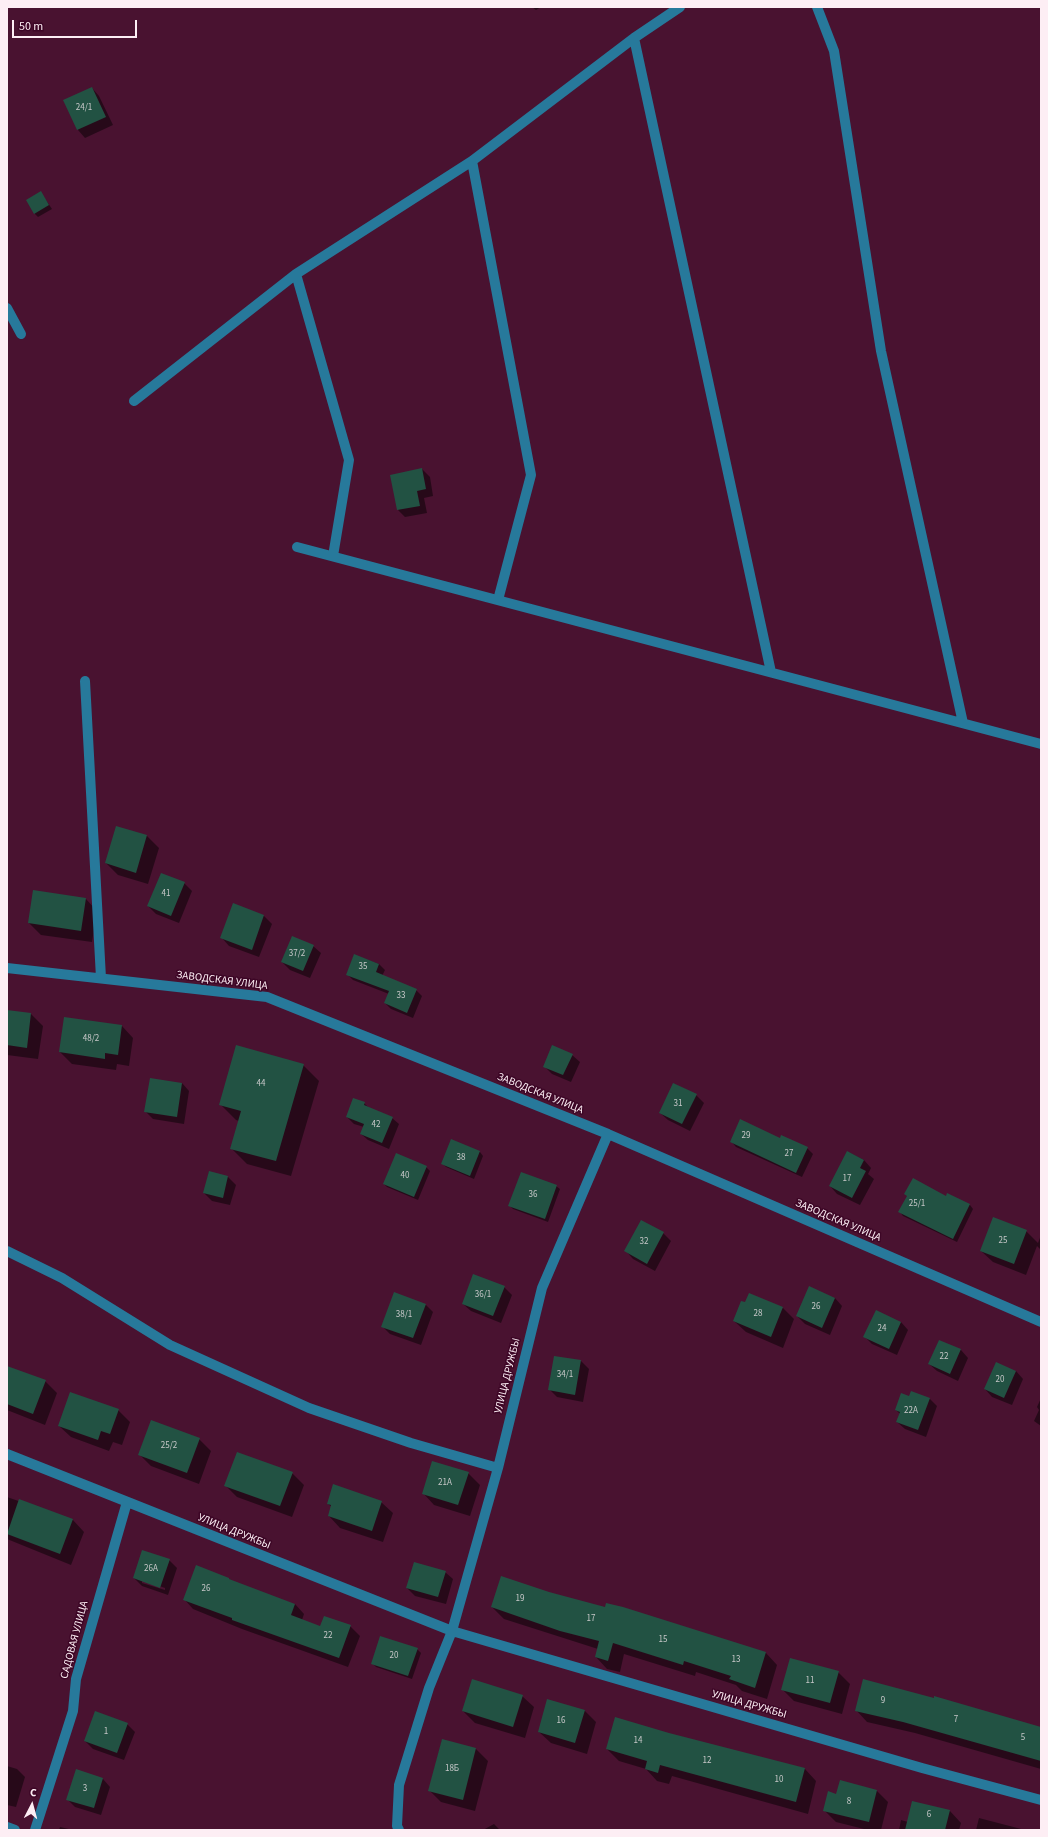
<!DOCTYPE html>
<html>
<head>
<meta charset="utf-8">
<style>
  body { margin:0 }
  #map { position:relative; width:1048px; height:1837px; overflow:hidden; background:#491230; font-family:"Source Sans 3",sans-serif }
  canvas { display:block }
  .frame { position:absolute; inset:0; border:8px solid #fdeef4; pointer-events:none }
  .north { position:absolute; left:12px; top:1785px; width:40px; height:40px; -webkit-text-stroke:3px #3d0626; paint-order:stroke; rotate:6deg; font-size:11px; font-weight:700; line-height:16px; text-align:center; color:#fdeef4 }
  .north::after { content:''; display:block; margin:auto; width:14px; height:18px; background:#fdeef4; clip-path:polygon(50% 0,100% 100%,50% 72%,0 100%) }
  .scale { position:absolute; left:12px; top:20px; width:125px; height:18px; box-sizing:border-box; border:2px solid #fdeef4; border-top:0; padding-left:5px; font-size:12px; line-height:14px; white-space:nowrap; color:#fdeef4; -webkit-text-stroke:3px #3d0626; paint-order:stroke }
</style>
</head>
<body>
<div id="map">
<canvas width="1048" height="1837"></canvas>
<div class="frame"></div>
<div class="north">С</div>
<div class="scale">50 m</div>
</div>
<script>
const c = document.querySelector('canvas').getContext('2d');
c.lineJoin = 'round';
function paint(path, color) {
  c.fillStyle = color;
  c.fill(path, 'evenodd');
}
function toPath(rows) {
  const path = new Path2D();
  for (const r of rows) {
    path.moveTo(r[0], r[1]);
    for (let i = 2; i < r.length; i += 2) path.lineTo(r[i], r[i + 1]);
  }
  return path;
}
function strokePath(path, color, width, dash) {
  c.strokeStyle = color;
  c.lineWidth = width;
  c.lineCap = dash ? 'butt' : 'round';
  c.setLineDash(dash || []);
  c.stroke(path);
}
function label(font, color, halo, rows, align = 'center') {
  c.font = font + ' "Source Sans 3",sans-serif';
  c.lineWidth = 3;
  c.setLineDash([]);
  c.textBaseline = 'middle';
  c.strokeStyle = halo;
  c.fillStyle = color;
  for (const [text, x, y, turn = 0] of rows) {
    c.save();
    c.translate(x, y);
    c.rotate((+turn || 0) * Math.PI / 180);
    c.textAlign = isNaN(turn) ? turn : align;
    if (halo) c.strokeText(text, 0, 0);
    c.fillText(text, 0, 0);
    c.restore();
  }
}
const shadow = toPath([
  [532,7,541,7,536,10],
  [92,88,99,96,113,125,85,138,78,130,64,101],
  [41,193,52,209,38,217,34,213],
  [422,469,430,477,433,496,424,498,427,513,405,517,398,510],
  [117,827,147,836,159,848,148,884,118,875,106,863],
  [184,883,192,891,179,923,156,914,148,906],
  [86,899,97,911,92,942,41,935,29,923],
  [234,905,264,916,272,924,259,957,229,946,222,938],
  [313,946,321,953,310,978,290,970,282,962],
  [354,955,379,964,385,970,382,976,416,990,422,996,413,1018,391,1009,385,1003,389,994,353,980,347,974],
  [7,1011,31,1014,43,1026,38,1059,7,1055],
  [122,1026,133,1038,129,1066,117,1064,116,1070,72,1064,60,1052],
  [572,1055,580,1062,571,1082,552,1074,544,1066],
  [303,1065,319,1081,291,1176,247,1164,231,1148,239,1121,236,1120,220,1104],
  [182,1083,189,1091,184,1124,153,1119,145,1111],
  [674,1084,696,1095,704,1103,690,1131,668,1120,660,1113],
  [364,1103,370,1109,392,1118,399,1124,389,1149,368,1140,361,1134,364,1127,354,1124,347,1117],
  [781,1139,807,1148,813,1154,802,1177,736,1147,731,1141],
  [452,1141,480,1152,483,1156,474,1179,446,1167,442,1163],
  [848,1152,864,1160,871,1168,868,1174,874,1179,860,1205,837,1194,830,1186],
  [396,1155,426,1167,430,1171,418,1200,387,1187,384,1184],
  [209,1172,228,1177,236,1185,230,1205,212,1201,204,1193],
  [556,1186,560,1189,548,1222,513,1209,509,1205],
  [948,1195,970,1205,973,1209,957,1242,903,1216,900,1212,947,1198],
  [641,1222,663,1233,671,1241,655,1271,633,1259,626,1251],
  [1026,1231,1038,1243,1041,1235,1041,1250,1037,1246,1026,1275,993,1262,981,1251],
  [504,1287,512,1295,501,1323,471,1311,463,1304],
  [835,1298,842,1306,830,1335,805,1324,797,1316],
  [425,1304,433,1312,421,1345,390,1334,383,1327],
  [783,1308,794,1319,783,1348,746,1332,734,1321],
  [901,1322,908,1330,897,1355,872,1344,865,1337],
  [939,1341,961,1350,968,1358,958,1381,937,1371,929,1364],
  [555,1357,581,1361,589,1369,583,1402,557,1397,549,1389],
  [7,1367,45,1381,57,1393,45,1425,7,1410],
  [1016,1371,1023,1379,1012,1405,992,1397,985,1389],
  [912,1392,930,1399,937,1406,926,1437,905,1429,897,1422,900,1414,896,1410,910,1397],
  [1041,1398,1041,1426,1034,1421,1039,1410,1037,1407],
  [118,1410,130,1422,122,1445,113,1442,109,1451,71,1437,59,1426],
  [199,1439,211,1451,199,1484,151,1466,139,1454],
  [292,1473,304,1485,292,1517,237,1497,225,1485],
  [468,1473,480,1485,470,1516,434,1505,423,1493],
  [7,1497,73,1520,84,1532,71,1565,7,1539],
  [381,1502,393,1513,383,1542,340,1528,329,1516,332,1507,328,1504],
  [169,1560,177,1568,168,1595,142,1586,134,1578],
  [142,1580,165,1588,165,1590,142,1583],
  [445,1572,453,1579,446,1604,415,1596,407,1588],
  [184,1599,295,1604,304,1614,302,1620,321,1627,350,1626,360,1636,348,1667,242,1629,193,1609],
  [492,1607,622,1608,766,1653,777,1665,767,1699,742,1691,736,1685,696,1672,695,1676,624,1654,620,1672,607,1669,596,1657,598,1649,504,1619],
  [417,1649,421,1653,412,1679,376,1667,372,1663],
  [838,1672,850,1684,842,1714,794,1701,782,1689],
  [522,1696,534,1707,525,1738,475,1723,463,1711],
  [584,1710,596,1722,587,1754,551,1743,539,1732],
  [856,1710,1041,1728,1041,1769,915,1733,867,1722],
  [127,1724,135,1732,124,1760,93,1749,85,1741],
  [669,1734,805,1769,816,1781,808,1814,672,1776,669,1784,657,1781,646,1769,619,1761,607,1749],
  [442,1740,476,1749,488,1761,475,1811,441,1802,429,1790],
  [7,1766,17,1769,25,1777,16,1807,7,1805],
  [103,1779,110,1787,101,1815,75,1807,67,1799],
  [877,1791,888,1802,881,1830,868,1830,836,1822,824,1810,837,1795],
  [950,1811,961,1823,959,1830,899,1830,901,1820,908,1822],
  [979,1818,1025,1830,976,1830],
  [494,1824,500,1830,483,1830],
  [60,1827,73,1830,59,1830]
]);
const building = toPath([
  [92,87,106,117,77,130,63,100],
  [41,191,49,205,34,214,26,200],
  [422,468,426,489,417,491,420,506,397,510,390,475],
  [116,826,147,835,136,873,105,863],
  [161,873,185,882,171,916,147,906],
  [33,890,86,898,81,931,28,923],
  [233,903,264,915,252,950,220,938],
  [292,936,314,945,303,971,281,962],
  [354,954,379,964,376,972,417,989,407,1013,384,1003,389,991,346,975],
  [7,1010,31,1013,27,1048,7,1045],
  [64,1017,122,1025,118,1055,105,1053,105,1059,59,1052],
  [236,1045,304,1064,276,1161,230,1149,241,1111,219,1105],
  [552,1045,573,1054,563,1075,543,1067],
  [150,1078,182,1083,177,1117,144,1112],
  [673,1083,697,1094,682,1124,659,1113],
  [353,1098,365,1102,364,1105,393,1117,382,1143,360,1134,364,1124,346,1117],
  [740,1119,780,1138,781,1135,808,1147,796,1173,730,1142],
  [451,1139,480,1151,470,1176,441,1164],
  [847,1151,864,1160,860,1168,866,1171,852,1198,829,1186],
  [396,1153,427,1166,414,1197,383,1184],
  [209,1171,228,1176,223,1198,203,1193],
  [521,1172,557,1185,545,1219,508,1206],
  [913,1178,946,1196,947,1193,970,1204,953,1239,898,1212,907,1196,904,1194],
  [993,1217,1027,1230,1014,1264,980,1251],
  [641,1220,664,1232,647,1264,624,1251],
  [473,1274,505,1286,493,1316,462,1304],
  [809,1286,835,1298,822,1328,796,1316],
  [394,1292,426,1304,413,1338,381,1327],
  [749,1293,783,1307,771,1337,733,1321,741,1301,745,1302],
  [876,1310,901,1322,889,1349,863,1337],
  [939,1340,961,1349,950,1374,928,1364],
  [554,1356,581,1360,575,1395,548,1390],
  [996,1362,1016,1371,1004,1398,984,1389],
  [7,1366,46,1380,33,1414,7,1404],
  [911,1391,930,1398,918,1430,896,1422,900,1412,895,1410,901,1393,909,1396],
  [70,1392,119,1409,110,1434,101,1431,98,1440,58,1426],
  [151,1420,200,1438,187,1473,138,1455],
  [237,1452,293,1472,280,1506,224,1486],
  [432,1461,469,1472,458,1505,422,1494],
  [333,1484,382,1501,372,1531,328,1516,331,1505,327,1504],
  [19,1499,73,1519,60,1554,7,1534],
  [142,1550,170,1559,160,1588,133,1578],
  [414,1562,446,1571,438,1597,406,1588],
  [196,1565,229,1578,229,1579,295,1604,291,1615,320,1626,324,1616,351,1625,339,1658,232,1620,232,1618,183,1600],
  [501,1576,549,1592,605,1607,606,1603,623,1607,766,1652,755,1688,729,1679,731,1676,684,1661,683,1665,613,1643,608,1661,595,1657,599,1641,560,1631,491,1607],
  [380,1636,418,1648,408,1676,371,1664],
  [790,1658,839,1671,830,1703,781,1690],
  [472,1679,523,1695,513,1727,462,1711],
  [863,1679,934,1698,934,1696,1041,1727,1041,1761,903,1722,855,1711],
  [547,1699,585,1710,575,1743,538,1732],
  [95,1711,128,1723,117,1753,84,1741],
  [615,1717,669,1733,805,1768,796,1802,660,1765,658,1773,645,1769,647,1761,606,1749],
  [442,1739,476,1748,463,1800,428,1791],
  [76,1769,103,1778,94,1808,66,1800],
  [840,1780,877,1790,869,1822,823,1811,828,1791,836,1794],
  [912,1801,950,1810,945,1830,905,1830]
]);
const minor = toPath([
  [817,7,834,51,881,351,963,723],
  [634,38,771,672],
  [472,161,531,475,498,600],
  [296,274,349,460,333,556],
  [7,308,21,334],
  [134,401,296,274,472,161,634,38,680,7],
  [297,547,1041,744],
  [85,681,101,978],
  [7,968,267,997,608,1134,1041,1322],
  [7,1251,62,1278,170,1345,309,1408,411,1443,498,1468],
  [7,1454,452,1631,922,1768,1041,1800],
  [7,1827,15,1830],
  [35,1830,73,1711,76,1679,127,1502],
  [399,1830,397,1826,399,1785,429,1688,452,1631,498,1468,542,1288,608,1134]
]);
const numberNames = [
  ["24/1",84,108],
  ["41",166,894],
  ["37/2",297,954],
  ["35",363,967],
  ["33",401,996],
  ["48/2",91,1039],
  ["44",261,1084],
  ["31",678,1104],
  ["42",376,1125],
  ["29",746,1136],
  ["27",789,1154],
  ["38",461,1158],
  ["40",405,1176],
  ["17",847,1179],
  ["36",533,1195],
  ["25/1",917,1204],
  ["25",1003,1241],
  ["32",644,1242],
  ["36/1",483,1295],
  ["26",816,1307],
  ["28",758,1314],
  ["38/1",404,1315],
  ["24",882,1329],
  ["22",944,1357],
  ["34/1",565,1375],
  ["20",1000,1380],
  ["22А",911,1411],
  ["25/2",169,1446],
  ["21А",445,1483],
  ["26А",151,1569],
  ["26",206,1589],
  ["19",520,1599],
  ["17",591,1619],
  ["22",328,1636],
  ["15",663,1640],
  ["20",394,1656],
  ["13",736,1660],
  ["11",810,1681],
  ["9",883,1701],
  ["7",956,1720],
  ["16",561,1721],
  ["1",106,1732],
  ["5",1023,1738],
  ["14",638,1741],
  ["12",707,1761],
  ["18Б",452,1769],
  ["10",779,1780],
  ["3",85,1789],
  ["8",849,1802],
  ["6",929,1815]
];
const streetNames = [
  ["ЗАВОДСКАЯ УЛИЦА",222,981,7],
  ["ЗАВОДСКАЯ УЛИЦА",540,1094,22],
  ["ЗАВОДСКАЯ УЛИЦА",838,1221,23],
  ["УЛИЦА ДРУЖБЫ",508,1376,-76],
  ["УЛИЦА ДРУЖБЫ",234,1532,22],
  ["САДОВАЯ УЛИЦА",75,1640,-75],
  ["УЛИЦА ДРУЖБЫ",749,1705,16]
];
paint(shadow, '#0007');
paint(building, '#225243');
strokePath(minor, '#27799b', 10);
label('9px', '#c6c7c8', null, numberNames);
label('11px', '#fdeef4', '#3d0626', streetNames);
</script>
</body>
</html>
